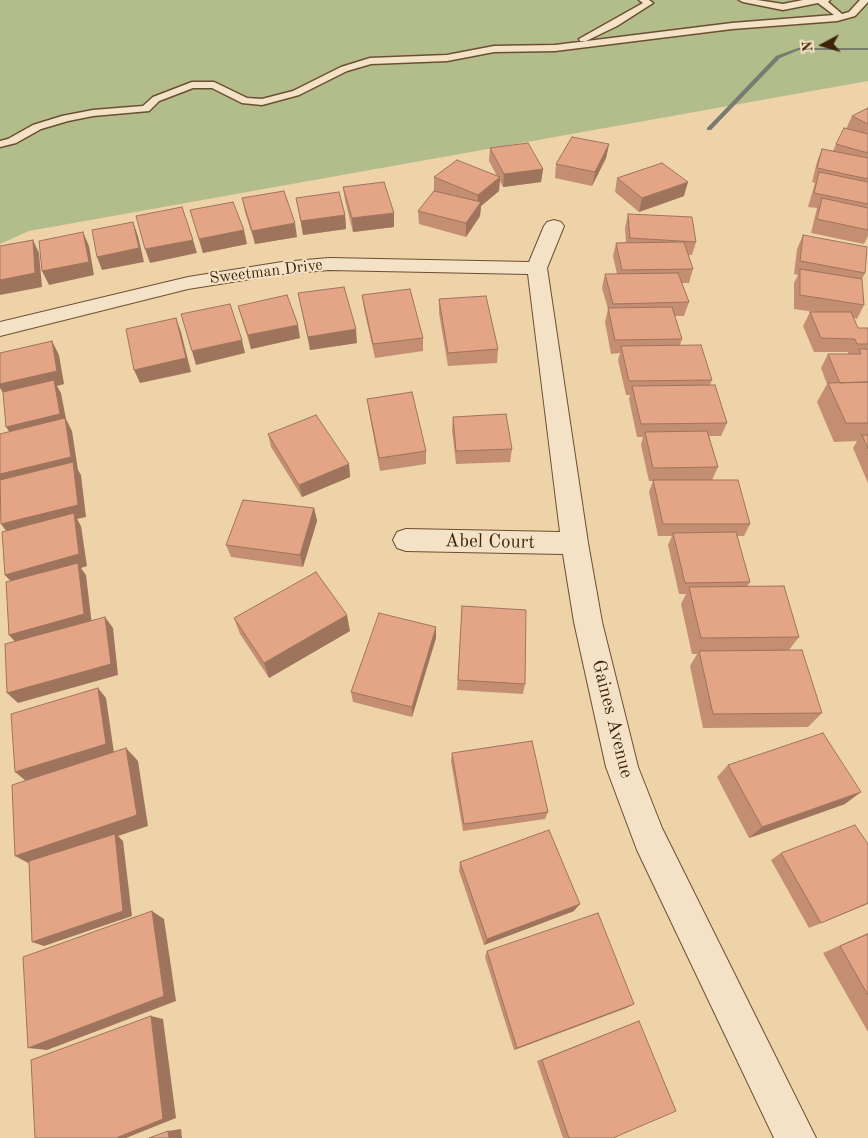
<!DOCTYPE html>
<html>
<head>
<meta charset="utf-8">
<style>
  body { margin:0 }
  #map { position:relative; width:868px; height:1138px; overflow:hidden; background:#eed2a8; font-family:"Old Standard TT",serif }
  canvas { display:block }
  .north { position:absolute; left:798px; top:20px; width:50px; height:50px; -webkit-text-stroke:4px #f4e2c6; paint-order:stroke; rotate:264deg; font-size:14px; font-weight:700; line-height:20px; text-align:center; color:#402309 }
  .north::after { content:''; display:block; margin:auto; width:18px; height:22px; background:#402309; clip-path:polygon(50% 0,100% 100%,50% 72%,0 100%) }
</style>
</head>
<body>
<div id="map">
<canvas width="868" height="1138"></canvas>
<div class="north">N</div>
</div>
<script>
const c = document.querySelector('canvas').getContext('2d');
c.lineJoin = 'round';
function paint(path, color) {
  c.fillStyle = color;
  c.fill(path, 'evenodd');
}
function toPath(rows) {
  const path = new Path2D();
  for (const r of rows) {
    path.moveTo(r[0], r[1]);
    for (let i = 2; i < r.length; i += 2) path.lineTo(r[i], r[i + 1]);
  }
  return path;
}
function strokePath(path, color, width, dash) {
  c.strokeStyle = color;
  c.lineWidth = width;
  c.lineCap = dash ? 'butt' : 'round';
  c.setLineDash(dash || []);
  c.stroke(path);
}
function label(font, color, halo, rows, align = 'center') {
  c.font = font + ' "Old Standard TT",serif';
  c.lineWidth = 4;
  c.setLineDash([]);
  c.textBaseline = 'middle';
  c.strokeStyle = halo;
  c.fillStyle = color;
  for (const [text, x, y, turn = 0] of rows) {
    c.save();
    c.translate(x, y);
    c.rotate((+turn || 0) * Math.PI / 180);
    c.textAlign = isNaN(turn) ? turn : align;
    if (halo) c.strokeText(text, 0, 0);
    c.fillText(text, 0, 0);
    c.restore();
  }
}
const green = toPath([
  [0,0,868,0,868,81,29,231,0,244]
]);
const stream = toPath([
  [798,48,868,48,868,50,799,50,780,58,711,130,707,130,707,128,776,56,798,48]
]);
const lane = toPath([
  [639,0,649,0,653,3,617,26,586,41,580,41,579,39,643,3,639,0],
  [739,0,757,0,783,4,803,0,830,0,828,2,842,14,849,12,860,0,868,0,868,2,855,16,837,21,732,29,555,51,494,52,447,61,371,64,347,71,299,95,262,105,242,103,212,88,193,88,159,101,149,111,93,116,68,121,41,129,16,143,0,147,0,141,8,139,33,125,62,116,93,110,143,106,153,97,192,82,214,82,247,98,262,99,293,91,341,67,370,58,447,55,494,46,555,45,732,23,834,15,818,3,783,10,743,2,739,0]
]);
const street = toPath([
  [554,220,561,222,564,226,547,268,588,543,602,622,638,767,662,828,816,1138,774,1138,637,850,606,767,574,622,563,554,406,551,397,548,393,540,397,532,406,529,560,532,528,274,329,270,282,274,188,289,0,336,0,322,188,277,282,262,329,258,529,262,544,226,547,222,554,220]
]);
const wall = toPath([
  [868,108,868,236,864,244,811,233,817,208,808,207,815,183,812,182,817,162,822,149,833,151,836,144,846,129,852,116],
  [609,144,606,158,592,186,555,178,556,164],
  [490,148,543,169,541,182,503,187,500,181,499,191,481,206,480,216,466,237,419,224,418,211,434,191,434,177,497,176,489,161],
  [617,178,684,196,639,212,615,192],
  [343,187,394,227,353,232,345,200],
  [242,198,297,237,255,244,245,212],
  [296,198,345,215,346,229,303,235],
  [190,210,247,244,203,253],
  [628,214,696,242,692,255,688,255,693,269,689,283,682,283,689,302,684,316,675,316,682,339,680,345,712,380,710,385,727,423,721,436,709,436,718,467,712,480,750,524,744,536,737,536,750,582,747,587,799,637,789,650,822,713,808,727,703,728,690,666,697,654,692,654,681,604,686,594,679,594,668,545,672,536,658,536,649,492,653,481,649,481,641,445,643,437,637,437,629,399,630,395,626,395,618,360,620,353,611,354,605,322,608,309,602,288,605,274,617,274,613,256,616,243,626,242,625,228],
  [803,235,865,273,862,279,864,305,857,319,854,318,858,328,868,328,868,483,853,448,857,441,834,442,817,402,827,384,821,368,828,354,848,354,848,352,814,352,803,326,810,312,815,312,794,309,794,283,798,275,794,274,797,249],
  [298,293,357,343,310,350],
  [362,295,423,338,423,351,375,358,364,309],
  [439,299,498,349,497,363,448,366,439,313],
  [238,306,300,338,251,349],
  [367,399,426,451,426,464,380,471,369,412],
  [453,417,512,449,510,462,456,464,452,430],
  [268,434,349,464,350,477,302,497,271,447],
  [314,508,317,521,303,567,231,557,226,545],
  [462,606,525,684,523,694,457,690],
  [234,618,350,631,269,678,240,634],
  [436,627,436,638,412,717,353,702,351,692],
  [452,753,548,812,545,819,463,831,451,761],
  [728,765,845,804,749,838,717,777],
  [781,853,868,904,809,928,771,860],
  [460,862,574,911,484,945,459,871],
  [868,933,868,1032,823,953],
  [487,951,634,1004,626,1008,514,1050,485,957],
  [639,1021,613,1138,563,1138,537,1061]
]);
const shadedWall = toPath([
  [609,144,606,158,592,186,595,172],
  [543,169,541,182,503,187,504,174],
  [500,177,499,191,481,206,480,216,466,237,466,223,477,208,478,195],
  [688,182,684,196,639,212,642,198],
  [394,213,394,227,353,232,352,218],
  [345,215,346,229,303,235,301,221],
  [133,222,138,236,144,262,102,270,97,257],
  [295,223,297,237,255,244,252,231],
  [244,230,247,244,203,253,199,239],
  [83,232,89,246,94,275,49,285,42,271],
  [33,240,39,253,42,287,0,295,0,280],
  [193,240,197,253,150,263,145,249],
  [176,318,181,332,191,372,140,383,134,370],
  [298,325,300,338,251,349,248,335],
  [356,329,357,343,310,350,308,337],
  [242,340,245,353,196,365,192,351],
  [52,341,59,355,64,384,57,386,61,393,66,419,72,431,78,470,81,475,86,517,77,519,81,526,87,566,81,568,86,575,92,625,19,646,9,635,15,586,5,575,10,536,1,524,0,489,0,474,15,440,6,427,6,398,0,388,0,384],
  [349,464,350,477,302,497,299,485],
  [314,508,317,521,303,567,300,555],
  [347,615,350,631,269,678,264,663],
  [105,617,113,628,118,675,18,703,7,693],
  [436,627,436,638,412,717,412,707],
  [98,688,106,698,114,753,26,781,15,772],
  [126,748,138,761,148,826,118,836,123,841,132,916,44,946,32,942,32,865,15,856],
  [861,792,845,804,749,838,762,827],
  [580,904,574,911,484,945,487,939],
  [152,911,164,919,176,1001,47,1050,28,1048],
  [634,1004,626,1008,514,1050,517,1048],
  [151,1016,163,1019,176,1118,126,1138,116,1138],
  [181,1129,182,1138,169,1138,168,1131]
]);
const building = toPath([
  [868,108,868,124,852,116,868,108],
  [844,128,868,134,868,153,836,144,844,128],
  [572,137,609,144,595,172,556,164,572,137],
  [528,143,543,169,504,174,490,148,528,143],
  [822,149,868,158,868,179,817,168,822,149],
  [457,160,500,177,478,195,434,177,457,160],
  [662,163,688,182,642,198,617,178,662,163],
  [819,172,868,182,868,204,814,193,819,172],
  [384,182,394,213,352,218,343,187,384,182],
  [284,191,295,223,252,231,242,198,284,191],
  [434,191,481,202,466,223,418,211,434,191],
  [339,192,345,215,301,221,296,198,339,192],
  [822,198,868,208,868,230,817,219,822,198],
  [233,202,244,230,199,239,190,210,233,202],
  [182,207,193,240,145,249,136,216,182,207],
  [628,214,692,217,696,242,630,238,628,214],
  [133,222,139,248,97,257,92,230,133,222],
  [83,232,89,262,42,271,39,241,83,232],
  [803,235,867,247,865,273,800,261,803,235],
  [33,240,35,273,0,280,0,246,33,240],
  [684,242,693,269,622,270,616,243,684,242],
  [800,269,862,279,864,305,800,295,800,269],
  [678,273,689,302,613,304,605,274,678,273],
  [344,287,356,329,308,337,298,293,344,287],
  [410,289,423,338,373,344,362,295,410,289],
  [287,295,298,325,248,335,238,306,287,295],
  [486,296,498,349,448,353,439,299,486,296],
  [230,304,242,340,192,351,181,314,230,304],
  [672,307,682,339,615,340,608,308,672,307],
  [810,312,851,312,858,328,868,328,868,344,857,344,855,339,821,338,810,312],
  [176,318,186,358,134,370,126,329,176,318],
  [52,341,57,371,0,384,0,353,52,341],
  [701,345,712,380,629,381,621,346,701,345],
  [859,349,868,349,868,382,840,383,828,354,861,354,859,349],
  [54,380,60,414,6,427,3,392,54,380],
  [868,382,868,423,846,423,828,383,868,382],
  [715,385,727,423,641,424,632,386,715,385],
  [412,392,426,451,379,458,367,399,412,392],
  [506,414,512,449,456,451,453,417,506,414],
  [316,415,349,464,299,485,268,434,316,415],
  [65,418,71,457,0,474,0,434,65,418],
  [707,431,718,467,653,468,645,432,707,431],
  [862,435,868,435,868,449,862,435],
  [73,462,78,505,1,524,0,480,73,462],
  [653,480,738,480,750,524,663,524,653,480],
  [243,500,314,508,300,555,226,545,243,500],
  [74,513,79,554,5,575,2,532,74,513],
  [736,532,750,582,685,583,673,533,736,532],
  [78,563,84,614,9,635,6,582,78,563],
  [316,572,347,615,264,663,234,618,316,572],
  [784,586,799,637,701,638,689,587,784,586],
  [462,606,526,610,525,684,458,680,462,606],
  [379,613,436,627,412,707,351,692,379,613],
  [105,617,111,664,7,693,5,644,105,617],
  [802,650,822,713,713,714,699,651,802,650],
  [98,688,106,744,15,772,11,714,98,688],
  [823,733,861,792,762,827,728,765,823,733],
  [532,741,548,812,464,824,452,753,532,741],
  [126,748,137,815,15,856,12,785,126,748],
  [855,825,868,844,868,903,821,923,781,853,855,825],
  [549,830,580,904,487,939,460,862,549,830],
  [115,834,123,911,32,942,29,861,115,834],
  [152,911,164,996,28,1048,23,957,152,911],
  [598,913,634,1004,517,1048,487,951,598,913],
  [868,934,868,995,840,946,868,934],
  [151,1016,163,1119,116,1138,35,1138,31,1060,151,1016],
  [639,1021,676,1111,613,1138,569,1138,542,1060,639,1021],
  [168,1131,169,1138,149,1138,168,1131]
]);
const farStreetnames = [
  ["Sweetman Drive",266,272,-7]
];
const streetNames = [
  ["Abel Court",490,542,1],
  ["Gaines Avenue",612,719,76]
];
paint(green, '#b3bd8c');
paint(stream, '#787b6f');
strokePath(lane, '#6c4f31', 3);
strokePath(street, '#6c4f31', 2);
paint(lane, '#f4e2c6');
paint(street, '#f4e2c6');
paint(wall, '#c38e72');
paint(shadedWall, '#9f745d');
paint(building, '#e3a585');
strokePath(building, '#9f745d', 1);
label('16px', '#402309', '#f4e2c6', farStreetnames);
label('19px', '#402309', '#f4e2c6', streetNames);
</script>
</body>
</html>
